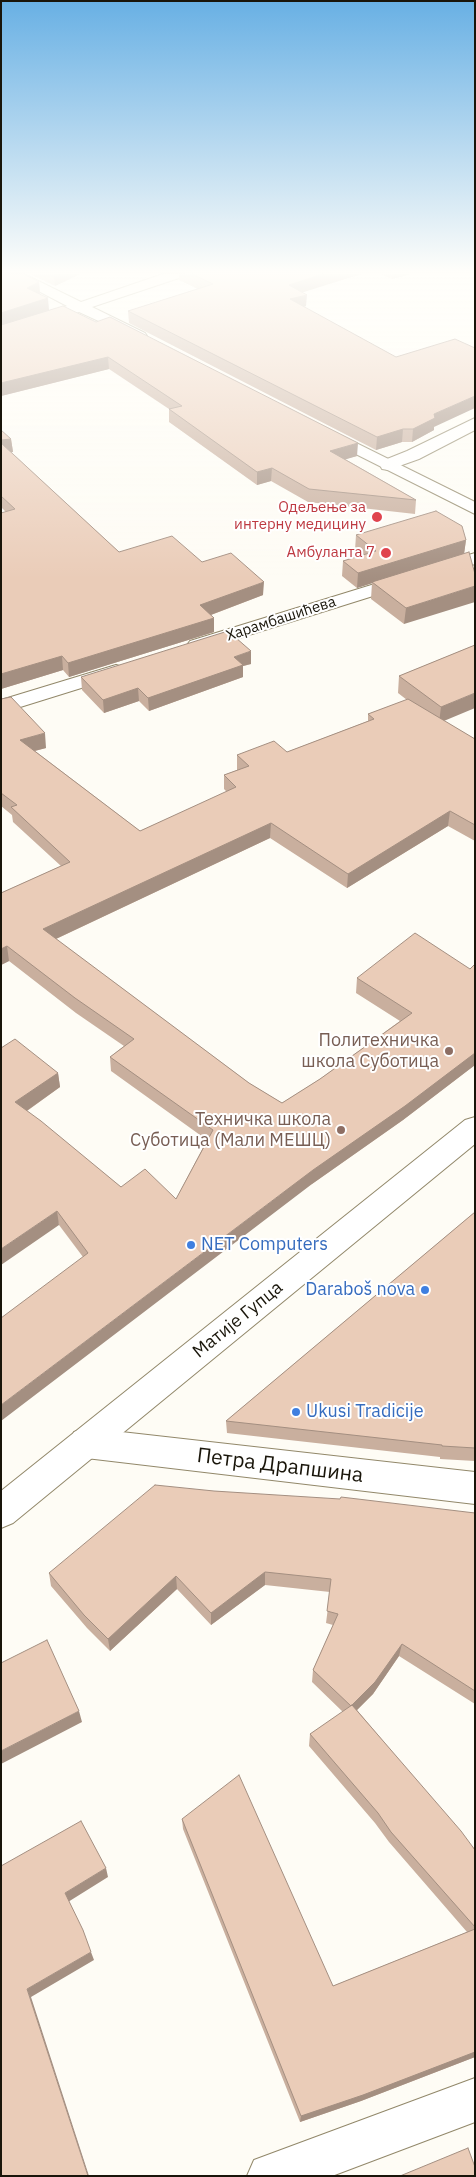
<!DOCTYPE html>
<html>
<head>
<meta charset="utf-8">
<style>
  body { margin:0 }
  #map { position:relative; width:476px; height:2177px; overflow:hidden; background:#fefcf5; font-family:"IBM Plex Sans",sans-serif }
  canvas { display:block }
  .frame { position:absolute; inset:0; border:2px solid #19150a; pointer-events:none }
</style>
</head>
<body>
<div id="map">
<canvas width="476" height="2177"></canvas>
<div class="frame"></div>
</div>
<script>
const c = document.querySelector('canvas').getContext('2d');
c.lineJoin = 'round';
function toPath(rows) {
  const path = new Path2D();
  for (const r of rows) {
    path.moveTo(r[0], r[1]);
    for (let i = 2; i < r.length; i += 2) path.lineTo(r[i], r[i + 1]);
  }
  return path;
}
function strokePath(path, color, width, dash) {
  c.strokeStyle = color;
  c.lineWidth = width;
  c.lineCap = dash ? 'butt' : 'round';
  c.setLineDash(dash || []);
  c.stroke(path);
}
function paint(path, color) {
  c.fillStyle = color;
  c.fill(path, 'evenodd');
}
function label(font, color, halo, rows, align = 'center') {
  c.font = font + ' "IBM Plex Sans",sans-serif';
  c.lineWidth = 4;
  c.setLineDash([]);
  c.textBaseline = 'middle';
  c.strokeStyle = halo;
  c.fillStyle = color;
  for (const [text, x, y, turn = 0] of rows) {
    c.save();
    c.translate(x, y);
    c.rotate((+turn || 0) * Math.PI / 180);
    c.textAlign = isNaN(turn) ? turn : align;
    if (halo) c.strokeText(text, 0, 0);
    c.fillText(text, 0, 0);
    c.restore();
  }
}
const street = toPath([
  [475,418,475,430,419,459,388,470,382,469,380,465,382,461,407,451,475,418],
  [475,553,475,564,204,649,197,651,190,649,187,645,190,641,475,553],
  [116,665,123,667,126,671,123,675,1,713,1,700,116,665],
  [86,1428,475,1472,475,1504,86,1458,74,1454,69,1443,74,1432,86,1428],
  [475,2078,475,2122,332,2176,247,2176,254,2160,475,2078]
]);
const secondary = toPath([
  [6,274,24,274,81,302,163,274,184,274,182,277,92,307,145,333,147,336,145,339,140,340,79,312,1,337,1,328,67,306,6,274],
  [324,427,475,502,475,514,318,435,316,432,318,429,324,427],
  [475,1117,475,1144,13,1523,1,1528,1,1491,465,1120,475,1117]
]);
const wall = toPath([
  [30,274,80,274,55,286],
  [179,274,361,274,302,292,306,306,304,307,434,427,434,430,412,442,402,442,376,450,129,323,128,311,198,289,179,280],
  [380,274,411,274,392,279],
  [39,282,40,294,49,310,357,456,345,459,416,500,415,514,308,502,271,481,257,485,169,422,169,409,109,369,1,396],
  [1,430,11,439,13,452,11,452,119,552,202,562,263,595,211,615,214,632,69,677,63,670,1,689,1,513,6,512,1,507],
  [356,535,466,540,464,554,404,624,371,599,372,583,357,588,342,576,343,561,362,556,355,550],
  [475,645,444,721,475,739,475,841,448,826,347,888,270,838,56,939,249,1083,282,1103,320,1079,400,1021,356,993,357,978,470,969,475,964,475,1065,403,1120,312,1184,83,1257,59,1225,1,1048,58,1073,60,1087,27,1111,121,1187,176,1199,207,1140,111,1071,110,1057,124,1046,76,1013,9,961,1,965,1,893,61,866,13,822,12,815,1,806,1,699,46,748,35,751,140,831,227,792,224,789,224,775,237,770,237,755,287,752,368,721,368,714,407,700,398,693,399,676],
  [251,664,243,666,243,677,149,711,139,701,104,713,82,690,81,677],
  [475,1212,475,1461,440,1459,440,1457,227,1433,226,1421],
  [214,1491,475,1513,475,1704,399,1656,373,1694,357,1710,475,1850,475,2057,361,2101,300,2122,183,1829,182,1819,333,1986,467,1932,389,1842,375,1823,309,1746,310,1734,343,1712,312,1682,313,1670,333,1625,326,1623,330,1592,265,1585,211,1625,177,1589,110,1651,87,1628,51,1586,49,1573]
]);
const shadedWall = toPath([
  [55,274,80,274,55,286,54,275],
  [323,274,361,274,288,297,289,285],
  [393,274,411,274,392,279],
  [39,282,40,294,28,300,27,288],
  [307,295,306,306,290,311,290,299],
  [48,298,49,310,1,326,1,313],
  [108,357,109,369,1,396,1,383],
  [475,396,475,408,434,427,434,430,412,442,413,429,434,414],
  [403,429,402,442,376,450,377,437],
  [11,439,13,452,1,454,1,440],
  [358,443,357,456,330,464,330,451],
  [272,468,271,481,257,485,257,472],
  [466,540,464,554,357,588,358,573],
  [264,582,263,595,200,619,200,605],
  [475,586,475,602,404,624,406,608],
  [214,618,214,632,69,677,68,663],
  [251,651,251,664,243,666,243,677,149,711,148,698,234,657],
  [62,656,63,670,1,689,1,674],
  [138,688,139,701,104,713,103,700],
  [475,693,475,708,439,723,441,707],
  [45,733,46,748,22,754,20,740],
  [450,811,448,826,347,888,348,874],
  [271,823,270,838,45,944,43,929],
  [7,946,9,961,1,965,1,949],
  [475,1053,475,1065,403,1120,312,1184,1,1421,1,1405,313,1170],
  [58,1073,60,1087,18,1117,15,1102],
  [57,1211,59,1225,1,1265,1,1249],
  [265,1572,265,1585,211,1625,211,1613],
  [176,1576,177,1589,110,1651,108,1639],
  [402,1644,399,1656,373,1694,349,1718,351,1706],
  [79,1711,82,1722,1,1764,1,1751],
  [106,1868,108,1877,68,1902,65,1893],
  [91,1952,94,1960,31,1997,89,2176,88,2176,27,1989],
  [475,2052,475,2057,361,2101,300,2122,301,2116]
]);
const building = toPath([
  [1,274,24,274,39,282,27,288,48,298,1,313,1,274],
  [192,274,323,274,289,285,307,295,290,299,396,357,455,339,475,348,475,396,434,414,435,418,413,429,403,429,377,437,128,311,213,284,192,274],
  [63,306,96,322,110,317,358,443,330,451,416,500,309,489,272,468,257,472,169,409,182,406,108,357,1,383,1,325,63,306],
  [1,430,11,439,1,440,1,430],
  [1,443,119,552,172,536,202,562,231,553,264,582,200,605,214,618,68,663,62,656,1,674,1,513,15,509,1,496,1,443],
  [436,511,462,526,466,540,358,573,343,561,376,551,356,535,436,511],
  [469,552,475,574,475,586,406,608,372,582,469,552],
  [228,631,251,651,234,657,243,665,148,698,138,688,103,700,81,677,228,631],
  [475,645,475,693,441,707,399,676,475,645],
  [11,697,45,733,20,740,140,831,236,787,224,775,249,766,237,755,274,741,287,752,374,719,368,714,408,699,475,739,475,825,450,811,348,874,271,823,43,929,249,1083,282,1103,320,1079,412,1013,357,978,415,933,470,969,475,964,475,1053,405,1106,313,1170,1,1405,1,1318,88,1253,57,1211,1,1249,1,1048,15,1039,58,1073,15,1102,41,1121,121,1187,145,1169,176,1199,213,1130,110,1057,134,1039,75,998,7,946,1,949,1,893,70,862,11,807,17,805,1,793,1,699,11,697],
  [475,1212,475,1448,442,1446,442,1445,226,1421,475,1212],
  [155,1485,214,1491,340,1499,341,1497,475,1513,475,1691,402,1644,375,1682,351,1706,313,1670,338,1614,327,1611,331,1579,265,1572,211,1613,176,1576,108,1639,84,1615,49,1573,155,1485],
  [47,1640,79,1711,1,1751,1,1663,47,1640],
  [352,1705,461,1831,475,1850,475,1927,391,1832,378,1813,310,1734,352,1705],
  [239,1775,333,1986,475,1929,475,2052,363,2095,301,2116,182,1819,239,1775],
  [81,1821,106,1868,65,1893,83,1930,91,1952,27,1989,88,2176,1,2176,1,1866,81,1821],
  [468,2148,475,2167,475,2176,400,2176,468,2148]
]);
const markers = [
  [377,517,6,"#e0444e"],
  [386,553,6,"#e0444e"],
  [449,1051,5,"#8d6e63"],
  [341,1130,5,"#8d6e63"],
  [191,1245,5,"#3f7fe0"],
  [425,1290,5,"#3f7fe0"],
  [296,1412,5,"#3f7fe0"]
];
const farHealthnames = [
  ["Одељење за",366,508],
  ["интерну медицину",366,525],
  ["Амбуланта 7",375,553]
];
const farStreetnames = [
  ["Харамбашићева",281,619,-18]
];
const educationNames = [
  ["Политехничка",439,1041],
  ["школа Суботица",439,1062],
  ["Техничка школа",331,1120],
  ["Суботица (Мали МЕШЦ)",331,1141]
];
const shopNames = [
  ["NET Computers",201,1245],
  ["Daraboš nova",415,1290,"right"],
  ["Ukusi Tradicije",306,1412]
];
const streetNames = [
  ["Матије Гупца",238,1320,-39]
];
const nearStreetnames = [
  ["Петра Драпшина",280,1466,7]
];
strokePath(street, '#92886a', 2);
strokePath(secondary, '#92886a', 2);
paint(street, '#fff');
paint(secondary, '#fff');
paint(wall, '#c9af9e');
paint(shadedWall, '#a48f81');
paint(building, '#eaccb8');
strokePath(building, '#a48f81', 1);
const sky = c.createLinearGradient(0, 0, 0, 579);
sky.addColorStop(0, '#68b0e4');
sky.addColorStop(0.47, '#fffefa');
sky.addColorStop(1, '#fffefa00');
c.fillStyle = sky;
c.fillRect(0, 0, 476, 579);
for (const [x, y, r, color] of markers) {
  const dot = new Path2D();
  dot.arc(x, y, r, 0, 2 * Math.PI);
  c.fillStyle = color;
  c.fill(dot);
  strokePath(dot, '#fff', 2);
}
label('15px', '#be3a42', '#fff', farHealthnames, 'right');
label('15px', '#19150a', '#fff', farStreetnames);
label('18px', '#785e54', '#fff', educationNames, 'right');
label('18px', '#366cbe', '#fff', shopNames, 'left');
label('18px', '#19150a', '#fff', streetNames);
label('21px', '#19150a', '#fff', nearStreetnames);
</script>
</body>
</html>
